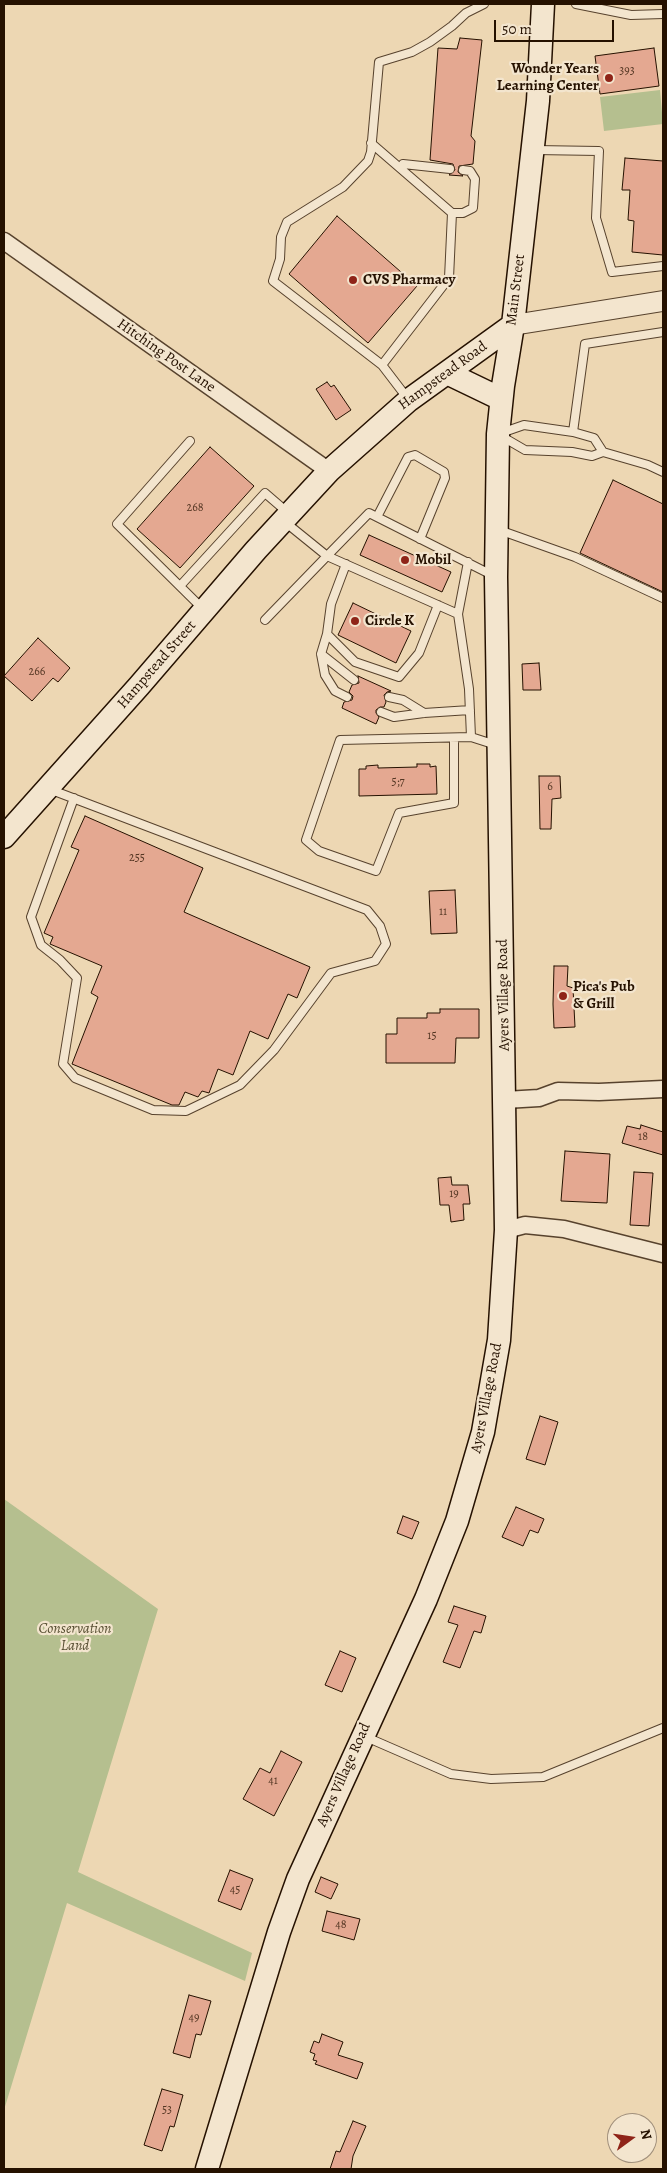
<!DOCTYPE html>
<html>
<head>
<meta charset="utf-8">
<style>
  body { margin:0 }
  #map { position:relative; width:667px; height:2173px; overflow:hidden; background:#edd7b3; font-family:Alegreya,serif }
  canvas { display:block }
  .frame { position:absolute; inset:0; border:5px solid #251100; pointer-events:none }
  .north { position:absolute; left:607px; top:2113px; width:50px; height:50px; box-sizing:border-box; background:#f3e5ce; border:1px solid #a1907c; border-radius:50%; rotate:76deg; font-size:14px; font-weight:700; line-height:20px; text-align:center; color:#251100 }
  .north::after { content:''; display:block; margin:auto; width:18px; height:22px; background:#8f2418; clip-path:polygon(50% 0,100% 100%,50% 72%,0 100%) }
  .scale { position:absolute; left:494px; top:20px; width:120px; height:22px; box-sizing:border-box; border:2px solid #251100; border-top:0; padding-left:6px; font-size:15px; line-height:18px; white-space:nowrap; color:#251100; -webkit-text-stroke:4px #f3e5ce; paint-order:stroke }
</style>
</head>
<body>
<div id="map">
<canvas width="667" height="2173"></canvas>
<div class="frame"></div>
<div class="north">N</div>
<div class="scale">50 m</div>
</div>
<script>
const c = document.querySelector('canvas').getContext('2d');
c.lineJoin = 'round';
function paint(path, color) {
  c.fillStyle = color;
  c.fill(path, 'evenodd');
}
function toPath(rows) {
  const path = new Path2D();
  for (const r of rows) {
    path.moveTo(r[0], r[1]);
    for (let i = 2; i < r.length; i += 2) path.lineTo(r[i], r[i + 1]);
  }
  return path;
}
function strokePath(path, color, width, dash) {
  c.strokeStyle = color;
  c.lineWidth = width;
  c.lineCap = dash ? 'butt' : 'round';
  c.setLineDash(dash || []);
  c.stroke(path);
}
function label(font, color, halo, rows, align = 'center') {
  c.font = font + ' Alegreya,serif';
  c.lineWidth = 4.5;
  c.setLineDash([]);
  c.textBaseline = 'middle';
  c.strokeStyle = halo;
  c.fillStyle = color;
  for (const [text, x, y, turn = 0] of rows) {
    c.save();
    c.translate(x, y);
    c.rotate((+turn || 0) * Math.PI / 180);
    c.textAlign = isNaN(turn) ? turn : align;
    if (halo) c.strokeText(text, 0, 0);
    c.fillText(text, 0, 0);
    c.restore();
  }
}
const green = toPath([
  [660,90,663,124,604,131,600,97],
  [4,1499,158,1609,78,1872,252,1953,245,1981,67,1903,4,2110]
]);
const building = toPath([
  [460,38,482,40,471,136,475,141,473,164,459,166,458,172,463,176,449,175,455,170,453,164,430,160,438,48,457,49,460,38],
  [654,48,659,86,600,94,595,56,654,48],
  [625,158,663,161,663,255,632,252,634,221,628,220,630,190,622,190,625,158],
  [337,216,417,286,368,343,289,274,337,216],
  [327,382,331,387,334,385,351,410,336,420,316,389,327,382],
  [210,447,254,486,180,568,137,529,210,447],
  [613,480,663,504,663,592,580,553,613,480],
  [369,535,451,572,442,592,360,555,369,535],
  [353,603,411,631,396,663,338,635,353,603],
  [38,638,70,668,58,682,53,678,32,701,4,676,38,638],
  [539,663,541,690,523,690,522,664,539,663],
  [358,676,391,691,387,692,384,695,386,702,384,707,380,707,376,710,376,713,379,717,376,724,342,708,344,702,352,700,353,696,349,692,352,685,359,683,358,676],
  [417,764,430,764,430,767,436,766,437,794,359,796,359,769,366,769,366,766,378,765,378,768,417,767,417,764],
  [539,776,560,776,561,798,552,799,551,829,540,829,539,776],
  [85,816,203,868,184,912,310,967,297,998,288,994,268,1039,250,1031,233,1075,218,1069,209,1093,202,1091,198,1097,185,1092,179,1105,172,1105,72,1064,98,997,91,993,102,966,50,944,53,937,44,933,79,850,71,847,85,816],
  [455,890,457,933,431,934,429,891,455,890],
  [554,966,568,966,567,986,573,988,575,1027,554,1028,553,1004,554,966],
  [440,1009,479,1009,479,1038,456,1038,455,1063,386,1063,386,1034,397,1034,397,1018,427,1018,427,1013,440,1013,440,1009],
  [641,1125,663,1132,663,1155,622,1143,627,1126,640,1129,641,1125],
  [565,1151,610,1154,607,1203,561,1201,565,1151],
  [634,1172,653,1173,649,1226,630,1225,634,1172],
  [451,1177,452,1185,468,1185,470,1204,463,1204,464,1220,451,1222,449,1205,440,1205,438,1178,451,1177],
  [540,1416,558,1422,545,1465,526,1459,540,1416],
  [516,1507,544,1519,538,1533,530,1530,523,1546,502,1537,516,1507],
  [403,1516,419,1522,412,1539,397,1533,403,1516],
  [454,1606,486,1616,481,1633,474,1631,460,1668,443,1662,458,1625,448,1622,454,1606],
  [340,1651,356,1658,342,1692,325,1685,340,1651],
  [281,1751,302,1762,274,1816,243,1799,260,1768,270,1773,281,1751],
  [230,1870,253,1879,241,1910,218,1901,230,1870],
  [321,1877,338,1884,331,1899,315,1892,321,1877],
  [327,1911,360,1919,354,1940,322,1931,327,1911],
  [189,1995,211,2001,201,2035,196,2034,190,2058,173,2053,189,1995],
  [322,2034,343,2042,338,2055,363,2063,357,2079,315,2064,317,2061,313,2060,315,2054,310,2052,314,2041,319,2043,322,2034],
  [162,2089,183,2095,174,2127,170,2126,162,2151,144,2145,162,2089],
  [353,2121,366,2126,353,2156,351,2169,330,2169,336,2151,340,2152,353,2121]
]);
const service = toPath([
  [576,4,631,15,663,14],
  [371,143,452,213,449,278,382,365],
  [535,150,599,151,596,218,612,272,663,266],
  [403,164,450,169],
  [452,213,463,213,473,208,475,179,470,171,463,170],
  [408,399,382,365,273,281,280,259,281,237,287,222,343,187,368,161,371,152,379,62,412,52,430,42,452,26,466,13,484,4],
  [573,432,585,344,663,332],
  [501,433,524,425,573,432,594,438,603,452],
  [501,436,525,450,572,452,592,456,603,452,648,465,663,472],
  [190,441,117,524,203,609],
  [377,517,408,457,415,455,444,472,445,478,420,539],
  [285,522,327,556,369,513,492,575],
  [499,530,575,557,663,598],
  [346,564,331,604,327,634,355,662,399,677,419,653,438,605],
  [180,586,265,493,287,512],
  [458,614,469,689,471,737,496,745],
  [265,620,327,556,458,614,468,562],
  [327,634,321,654,325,675,335,691,347,697],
  [321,654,354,680],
  [389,697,403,700,424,713],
  [381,712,394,717,424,713,470,710],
  [454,738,454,803,399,813,376,871,319,851,306,840,340,740,471,737],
  [49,789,367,910,380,926,386,944,375,961,331,973,274,1050,240,1085,186,1111,153,1110,75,1078,63,1064,77,978,60,960,41,945,31,917,74,798],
  [366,1737,451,1774,491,1779,543,1777,663,1728]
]);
const minor = toPath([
  [4,241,329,471],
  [505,1100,539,1098,558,1091,599,1092,663,1089],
  [506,1230,525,1225,564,1229,663,1254]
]);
const tertiary = toPath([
  [513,325,663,301]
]);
const secondary = toPath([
  [447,373,501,399],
  [4,837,139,686,256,550,329,471,409,400,513,325],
  [207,2169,279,1932,298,1879,426,1599,457,1521,483,1432,499,1340,506,1230,496,577,498,434,503,386,513,325,538,101,543,4]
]);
const markers = [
  [609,78,5,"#8f2418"],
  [353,280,5,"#8f2418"],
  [405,560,5,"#8f2418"],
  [355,621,5,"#8f2418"],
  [563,996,5,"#8f2418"]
];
const numberNames = [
  ["393",627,71],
  ["268",195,508],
  ["266",37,672],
  ["5;7",398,782],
  ["6",550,787],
  ["255",137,858],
  ["11",443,912],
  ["15",432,1036],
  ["18",643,1137],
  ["19",454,1194],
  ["41",273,1781],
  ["45",235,1890],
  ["48",341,1925],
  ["49",194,2018],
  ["53",167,2110]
];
const poiNames = [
  ["Wonder Years",599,69,"right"],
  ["Learning Center",599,86,"right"],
  ["CVS Pharmacy",363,280],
  ["Mobil",415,560],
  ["Circle K",365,621],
  ["Pica's Pub",573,987],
  ["& Grill",573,1004]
];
const streetNames = [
  ["Main Street",516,290,-83],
  ["Hitching Post Lane",166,356,35],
  ["Hampstead Road",443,376,-36],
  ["Hampstead Street",157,665,-49],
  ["Ayers Village Road",504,995,-91],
  ["Ayers Village Road",487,1398,-79],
  ["Ayers Village Road",344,1775,-66]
];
const parkNames = [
  ["Conservation",75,1629],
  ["Land",75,1646]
];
paint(green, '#b5bf8f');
paint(building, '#e4a891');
strokePath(building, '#251100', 1);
strokePath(service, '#57422d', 10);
strokePath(minor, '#57422d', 19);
strokePath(tertiary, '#57422d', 22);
strokePath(secondary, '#251100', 25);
strokePath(service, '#f3e5ce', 8);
strokePath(minor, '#f3e5ce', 16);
strokePath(tertiary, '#f3e5ce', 20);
strokePath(secondary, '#f3e5ce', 22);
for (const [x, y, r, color] of markers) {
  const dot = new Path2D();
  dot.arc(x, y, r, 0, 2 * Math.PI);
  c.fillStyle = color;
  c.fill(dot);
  strokePath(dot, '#f3e5ce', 2);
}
label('12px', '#553724', null, numberNames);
label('bold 15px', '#251100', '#f3e5ce', poiNames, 'left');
label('15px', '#251100', '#f3e5ce', streetNames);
label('italic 15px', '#574e32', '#f3e5ce', parkNames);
</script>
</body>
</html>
